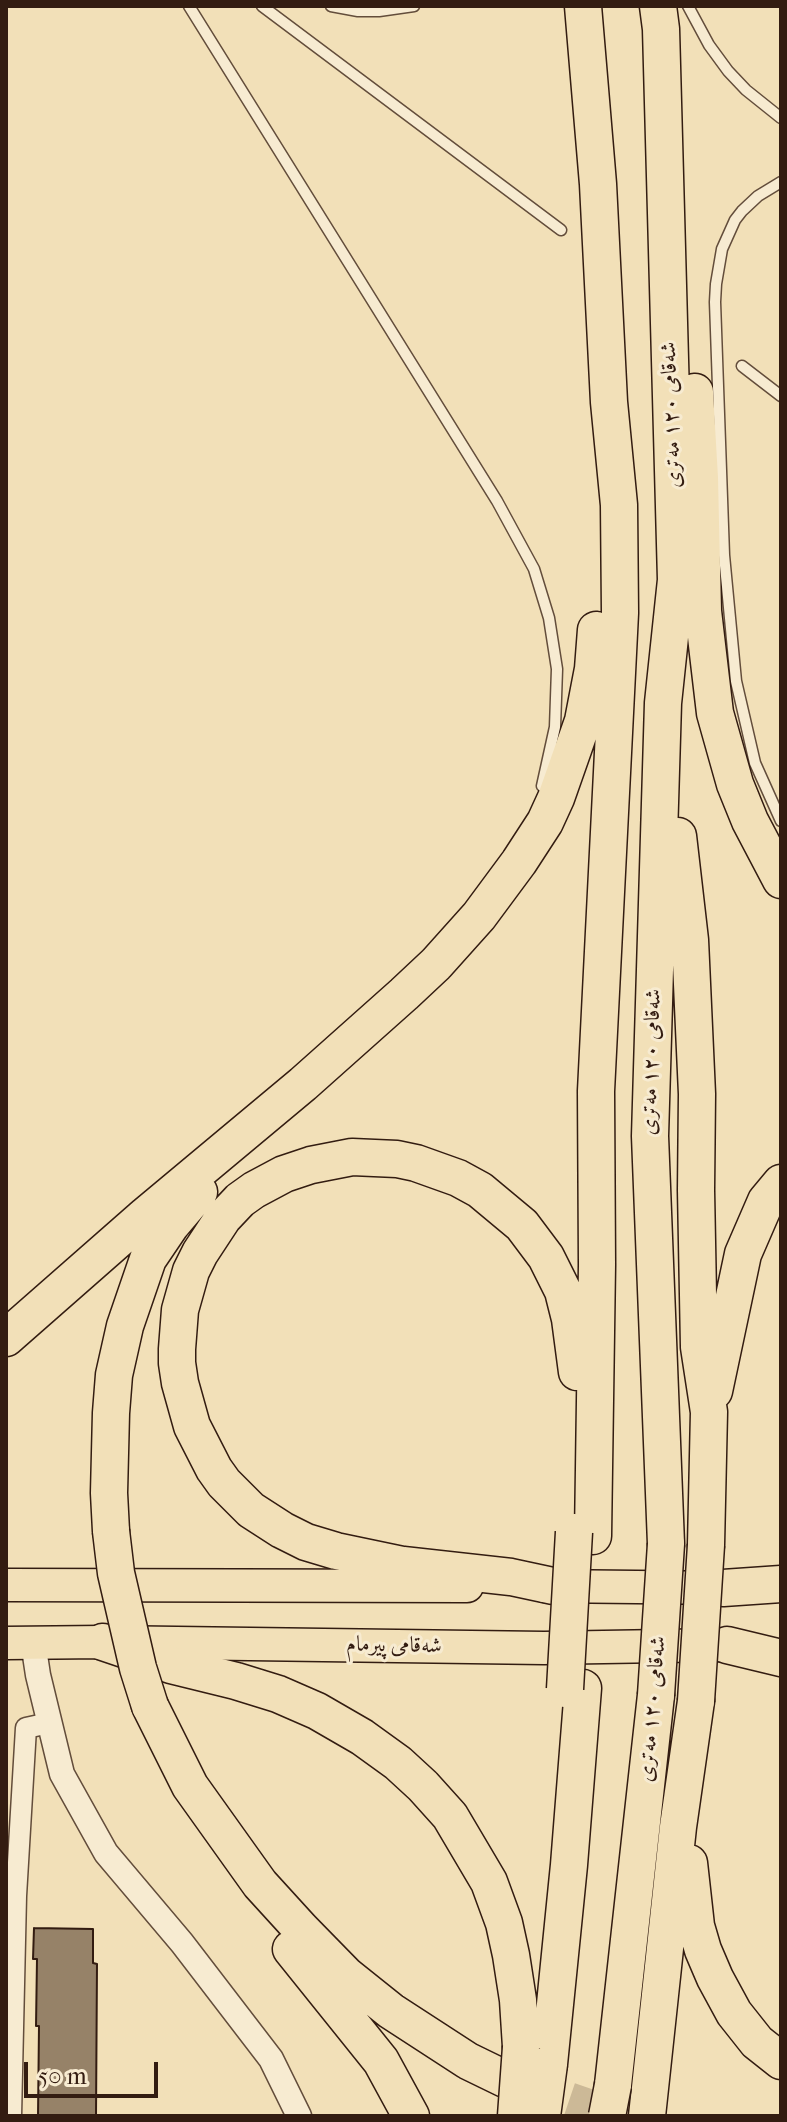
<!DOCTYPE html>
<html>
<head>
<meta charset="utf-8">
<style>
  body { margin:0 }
  #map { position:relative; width:787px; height:2122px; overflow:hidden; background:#f2e0b8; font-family:"IM FELL French Canon",serif }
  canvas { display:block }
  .frame { position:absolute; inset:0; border:8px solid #331c11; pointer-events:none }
  .scale { position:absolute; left:24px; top:2062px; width:134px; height:36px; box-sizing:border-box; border:4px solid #331c11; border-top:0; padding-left:10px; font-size:24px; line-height:28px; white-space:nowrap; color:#331c11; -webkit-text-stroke:6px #f7ebd1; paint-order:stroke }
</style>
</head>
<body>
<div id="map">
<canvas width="787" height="2122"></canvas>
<div class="frame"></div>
<div class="scale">50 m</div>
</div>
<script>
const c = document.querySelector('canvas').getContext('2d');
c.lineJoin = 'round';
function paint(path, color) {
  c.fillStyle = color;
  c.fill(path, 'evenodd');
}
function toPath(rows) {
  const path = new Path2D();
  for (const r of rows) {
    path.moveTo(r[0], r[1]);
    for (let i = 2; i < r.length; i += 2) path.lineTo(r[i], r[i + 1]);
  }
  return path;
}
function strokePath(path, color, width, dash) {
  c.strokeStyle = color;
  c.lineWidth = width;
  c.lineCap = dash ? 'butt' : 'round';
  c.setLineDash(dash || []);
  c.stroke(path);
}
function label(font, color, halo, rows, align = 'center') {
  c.font = font + ' "IM FELL French Canon",Amiri,serif';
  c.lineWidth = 6;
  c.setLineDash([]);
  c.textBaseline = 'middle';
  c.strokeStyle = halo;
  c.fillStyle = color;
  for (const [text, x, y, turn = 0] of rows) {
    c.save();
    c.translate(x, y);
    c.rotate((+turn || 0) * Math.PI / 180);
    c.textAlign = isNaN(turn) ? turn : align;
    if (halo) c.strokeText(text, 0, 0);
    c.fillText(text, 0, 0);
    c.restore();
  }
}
const building = toPath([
  [34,1928,93,1929,93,1963,97,1964,96,2116,38,2116,39,2026,36,2026,37,1959,33,1959,34,1928]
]);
const motorwayTunnel = toPath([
  [518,2083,615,2116]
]);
const service = toPath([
  [189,6,497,501,534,569,549,618,557,669,555,727,542,786],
  [262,6,561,230],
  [331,6,358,11,379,11,414,6],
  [688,6,709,45,728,71,746,90,781,118],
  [781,182,758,196,742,211,735,220,722,249,716,284,715,302,724,555,736,681,755,763,781,821],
  [742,366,781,396]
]);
const minor = toPath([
  [11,2116,16,1896,26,1728,49,1723]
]);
const tertiary = toPath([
  [33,1642,38,1675,62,1774,106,1853,182,1943,271,2059,299,2116]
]);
const trunk = toPath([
  [6,1585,467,1586],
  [545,1586,727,1588],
  [6,1643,103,1642,544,1648,723,1645]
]);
const motorway = toPath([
  [583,6,598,184,609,402,619,505,620,613,596,1091,597,1265,593,1536],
  [658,6,661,29,676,580,663,703,650,1136,666,1544],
  [695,392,700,478,703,611,715,713,735,784,750,821,781,880],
  [678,836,690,940,697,1094,696,1190,699,1347,709,1412,706,1545],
  [6,1338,146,1215,303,1084,404,994,436,964,479,916,519,862,545,822,556,798,583,721,593,669,596,630],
  [714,1391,743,1254,766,1201,781,1183],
  [111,1531,109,1493,111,1413,114,1375,125,1326,148,1259,171,1225,199,1192],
  [553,1586,511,1577,403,1565,336,1551,306,1542,282,1530,251,1510,224,1483,214,1469,192,1426,180,1383,177,1363,177,1349,180,1310,191,1271,200,1253,223,1218,240,1200,254,1190,284,1174,311,1165,352,1157,397,1159,416,1163,458,1178,480,1190,522,1225,546,1257,563,1291,570,1319,577,1372],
  [723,1588,781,1584],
  [103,1642,171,1665,236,1681,278,1694,317,1711,362,1737,398,1763,423,1786,450,1816,489,1882,504,1923,511,1955,518,2000,521,2047],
  [727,1645,781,1658],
  [150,1706,190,1786,260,1884,301,1929,346,1975,391,2011,468,2061,505,2079],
  [689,1863,696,1926,703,1950,715,1978,734,2013,757,2042,781,2061],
  [291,1949,381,2061,411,2116],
  [549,2064,569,1865,583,1688],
  [613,2085,656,1695],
  [647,2116,678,1827,696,1701]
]);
const motorwayBridge = toPath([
  [111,1531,116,1573,138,1668,150,1706],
  [565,1689,574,1532],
  [656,1695,666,1544],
  [696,1701,706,1545],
  [516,2116,521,2047],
  [542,2116,549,2064],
  [607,2116,613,2085]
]);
const streetNames = [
  ["شەقامی ١٢٠ مەتری",672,415,-92],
  ["شەقامی ١٢٠ مەتری",652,1062,-88],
  ["شەقامی پیرمام",394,1646,1],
  ["شەقامی ١٢٠ مەتری",653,1709,-85]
];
paint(building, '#968268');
strokePath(building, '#331c11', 2);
strokePath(motorwayTunnel, '#ccb997', 36, [36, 18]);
strokePath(service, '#634d3b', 13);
strokePath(minor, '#634d3b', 23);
strokePath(tertiary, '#634d3b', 27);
strokePath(trunk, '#331c11', 35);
strokePath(motorway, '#331c11', 39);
strokePath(service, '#f7ebd1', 10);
strokePath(minor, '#f7ebd1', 20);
strokePath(tertiary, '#f7ebd1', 24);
strokePath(trunk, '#f2e0b8', 32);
strokePath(motorway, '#f2e0b8', 36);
strokePath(motorwayBridge, '#331c11', 39, []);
strokePath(motorwayBridge, '#f2e0b8', 36);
label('22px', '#331c11', '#f7ebd1', streetNames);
</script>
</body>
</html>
